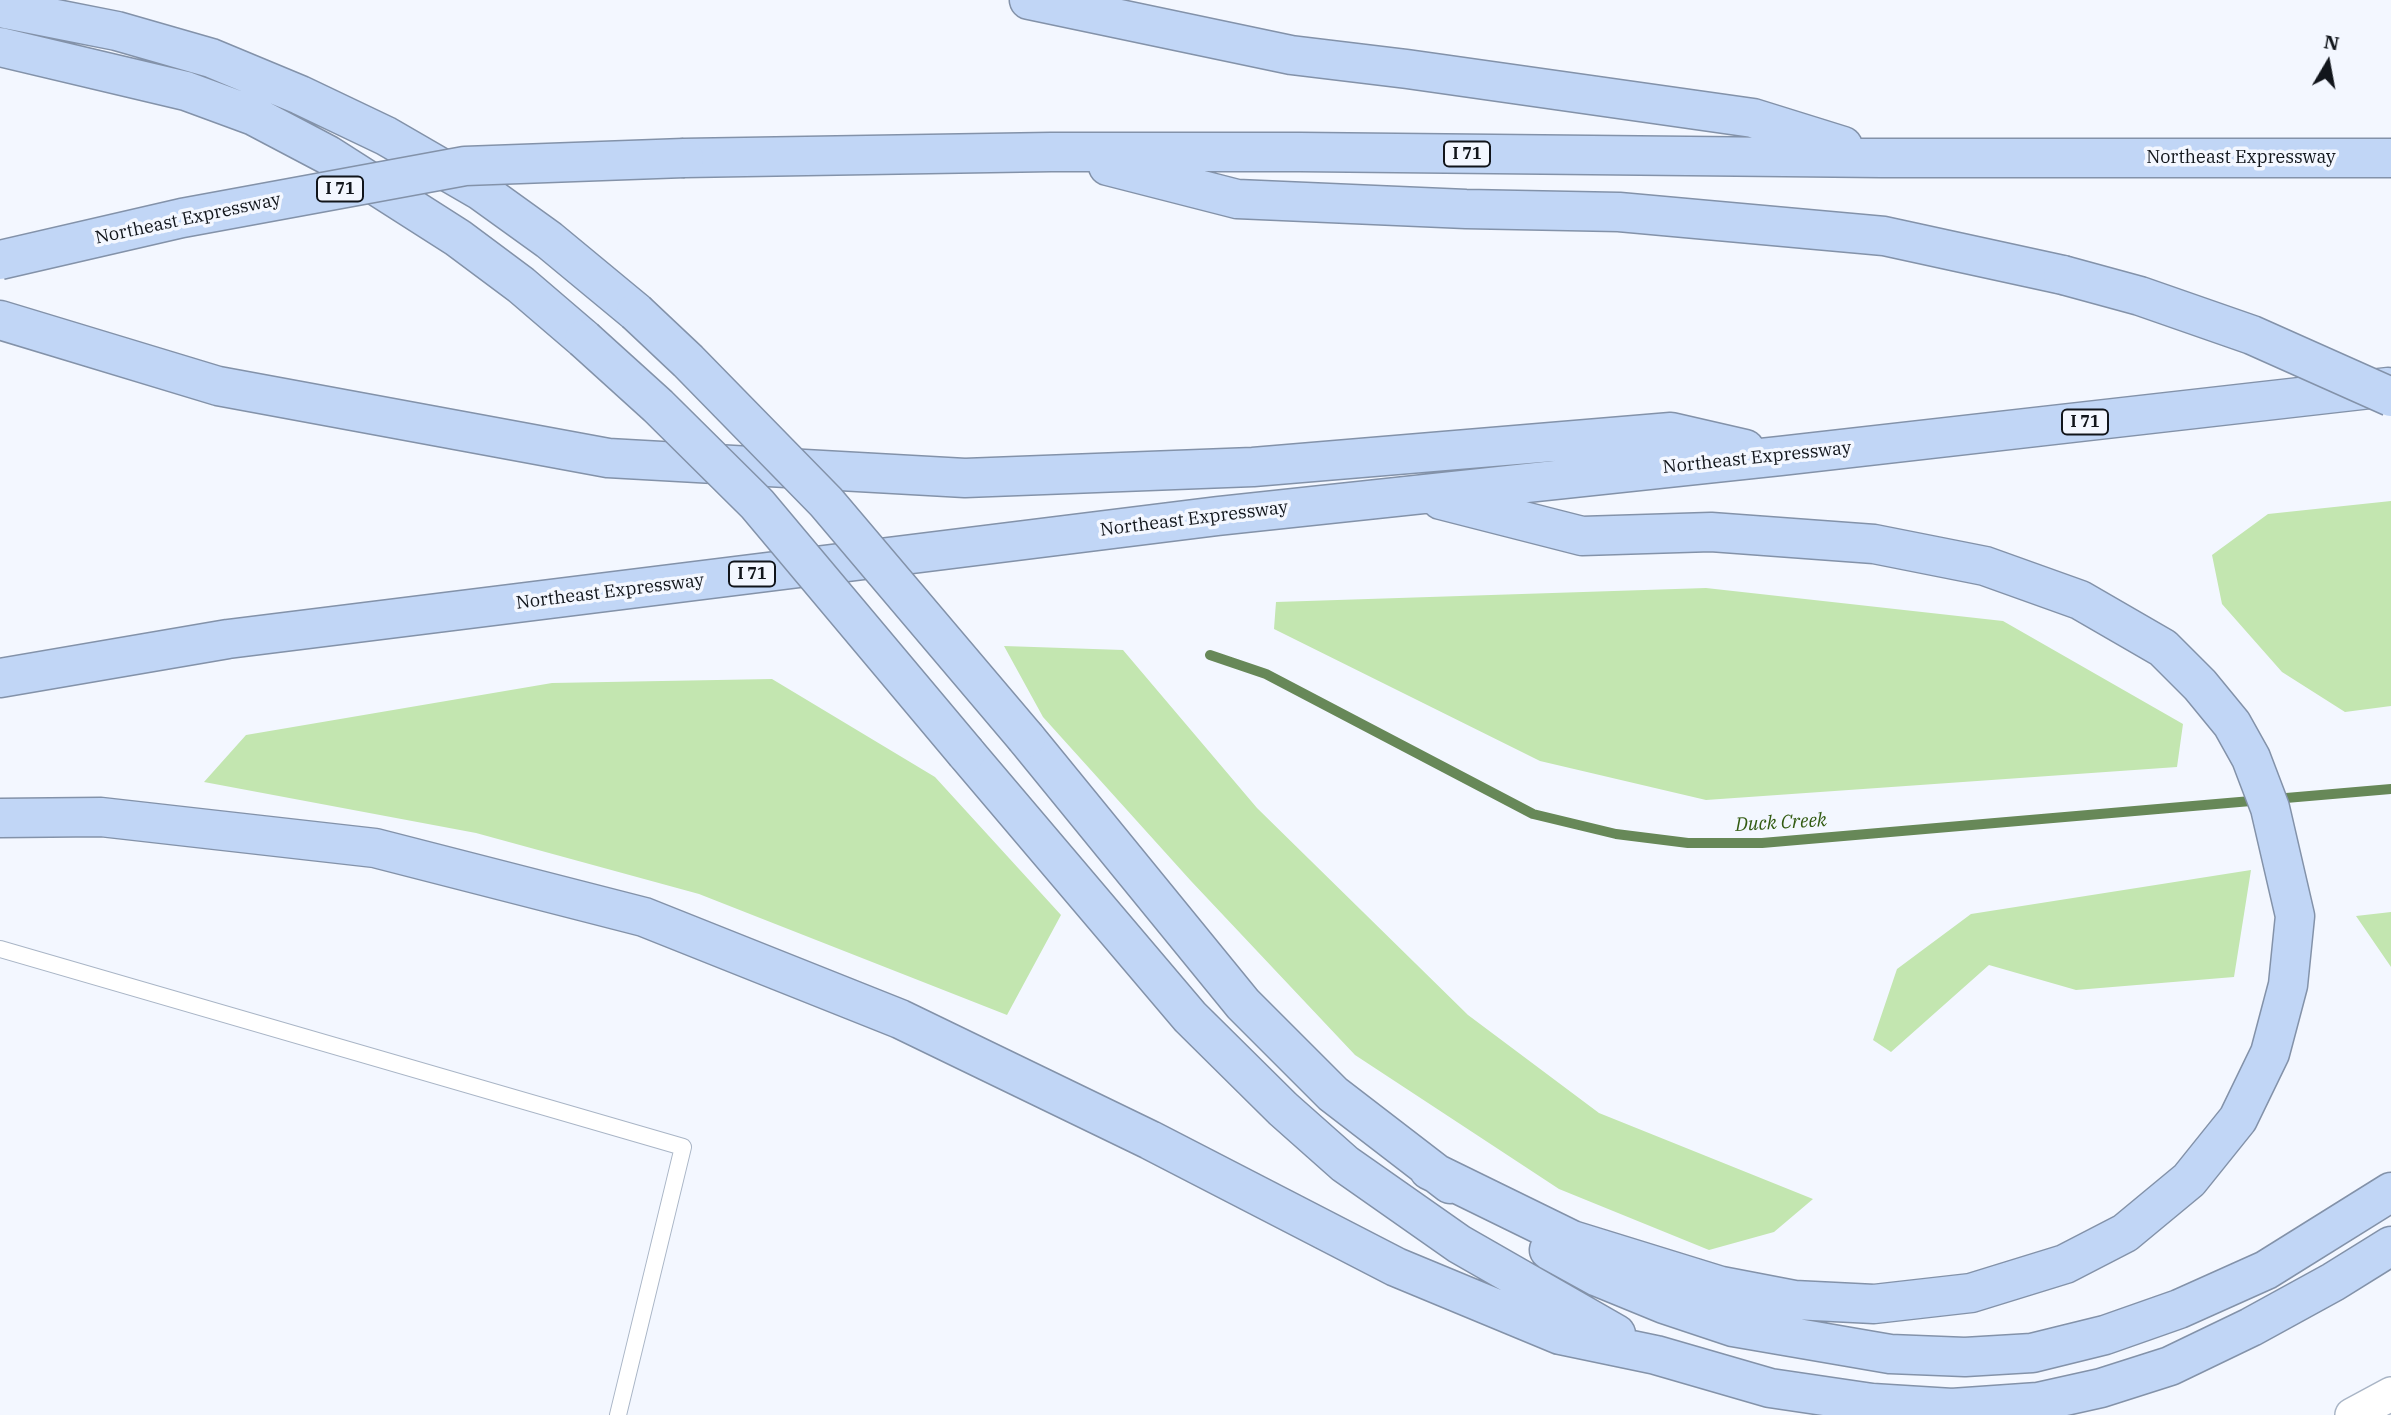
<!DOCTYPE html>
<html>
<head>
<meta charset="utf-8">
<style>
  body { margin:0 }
  #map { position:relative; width:2391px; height:1415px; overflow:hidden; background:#f3f7ff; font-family:"IBM Plex Serif",serif }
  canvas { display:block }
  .north { position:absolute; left:2293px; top:28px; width:70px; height:70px; -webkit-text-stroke:5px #f3f7ff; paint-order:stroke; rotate:10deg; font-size:19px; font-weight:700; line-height:28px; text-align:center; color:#11151b }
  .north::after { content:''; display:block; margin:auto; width:24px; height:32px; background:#11151b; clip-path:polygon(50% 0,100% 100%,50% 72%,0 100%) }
</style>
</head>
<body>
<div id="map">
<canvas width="2391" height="1415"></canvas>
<div class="north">N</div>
</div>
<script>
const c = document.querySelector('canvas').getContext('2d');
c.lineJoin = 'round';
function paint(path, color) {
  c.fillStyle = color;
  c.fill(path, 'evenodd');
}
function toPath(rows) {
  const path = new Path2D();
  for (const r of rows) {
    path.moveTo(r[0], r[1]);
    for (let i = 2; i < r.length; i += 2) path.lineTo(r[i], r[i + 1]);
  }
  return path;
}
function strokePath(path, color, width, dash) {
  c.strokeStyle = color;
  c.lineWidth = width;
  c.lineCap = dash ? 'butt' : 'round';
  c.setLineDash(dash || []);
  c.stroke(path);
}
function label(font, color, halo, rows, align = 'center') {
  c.font = font + ' "IBM Plex Serif",serif';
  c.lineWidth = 7;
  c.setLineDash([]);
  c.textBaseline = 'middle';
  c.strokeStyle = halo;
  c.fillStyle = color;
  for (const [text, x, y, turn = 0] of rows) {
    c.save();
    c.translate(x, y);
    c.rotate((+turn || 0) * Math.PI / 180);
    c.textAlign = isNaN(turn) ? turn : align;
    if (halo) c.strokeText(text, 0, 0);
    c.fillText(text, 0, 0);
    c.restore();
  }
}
const green = toPath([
  [2391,501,2391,706,2345,712,2282,672,2222,604,2212,555,2268,514],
  [1706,588,2003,621,2183,724,2177,767,1706,800,1540,761,1274,629,1276,602],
  [1004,646,1123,650,1257,808,1468,1015,1599,1113,1813,1199,1774,1232,1709,1250,1559,1189,1355,1055,1191,881,1043,717],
  [772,679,935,777,1061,915,1007,1015,699,894,476,833,204,782,246,735,552,683],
  [2251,870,2234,977,2076,990,1989,965,1891,1052,1873,1040,1897,969,1971,914],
  [2391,912,2391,967,2356,916]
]);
const stream = toPath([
  [1210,655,1266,674,1533,814,1616,834,1688,843,1762,843,2391,789]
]);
const lane = toPath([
  [0,949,683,1147,618,1415]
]);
const street = toPath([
  [2352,1415,2391,1394]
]);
const highway = toPath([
  [1029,0,1291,55,1407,69,1753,118,1843,146],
  [0,8,117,31,211,58,300,95,386,136,481,191,549,240,636,312],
  [0,47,186,91,254,116,328,155,458,238,521,285,584,339],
  [684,158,1051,152,1300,152,1882,158,2391,158],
  [1108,166,1237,199,1466,209,1619,212,1884,236,2063,275],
  [0,320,218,386,608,458,965,478,1253,467,1671,432,1745,449],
  [0,678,228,639,1218,516,1780,456,2388,387],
  [1026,738,1243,1004,1333,1094,1450,1184],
  [966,753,1190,1017,1283,1109,1345,1164,1459,1244,1616,1334],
  [0,818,101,817,375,848,644,917,900,1019,1150,1140,1396,1267,1560,1335,1656,1355,1770,1388,1872,1403,1952,1408,2038,1402,2101,1388,2170,1366,2251,1327,2333,1282,2391,1246],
  [1429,1170,1572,1240,1721,1286,1794,1300,1874,1304,1971,1293,2065,1264,2125,1233,2189,1180,2238,1119,2270,1053,2288,985,2295,916,2270,808,2251,758,2232,724,2200,685,2163,648,2080,600,1985,566,1874,544,1711,532,1582,536,1441,500],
  [1549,1250,1598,1277,1664,1304,1733,1327,1890,1354,1965,1357,2032,1353,2105,1335,2179,1309,2266,1270,2391,1192]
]);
const highwayBridge = toPath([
  [0,260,182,218,465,166,684,158],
  [2063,275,2140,296,2252,335,2391,397],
  [636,312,688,361,826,502,1026,738],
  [584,339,658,406,757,504,966,753]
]);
const shields = [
  [1467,154,46],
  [340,189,46],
  [2085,422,46],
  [752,574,46]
];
const shieldNames = [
  ["I 71",1467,154],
  ["I 71",340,189],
  ["I 71",2085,422],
  ["I 71",752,574]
];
const streetNames = [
  ["Northeast Expressway",2241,158],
  ["Northeast Expressway",188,219,-12],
  ["Northeast Expressway",1757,458,-6],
  ["Northeast Expressway",1194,519,-7],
  ["Northeast Expressway",610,592,-7]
];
const waterNames = [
  ["Duck Creek",1781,823,-3]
];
paint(green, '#c3e6b0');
strokePath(stream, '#678858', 10);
strokePath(lane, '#a9b5c6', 18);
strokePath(street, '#a9b5c6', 36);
strokePath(highway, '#8392a9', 41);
strokePath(lane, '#fff', 16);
strokePath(street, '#fff', 33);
strokePath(highway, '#c1d6f6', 38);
strokePath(highwayBridge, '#8392a9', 41, []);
strokePath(highwayBridge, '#c1d6f6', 38);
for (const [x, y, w] of shields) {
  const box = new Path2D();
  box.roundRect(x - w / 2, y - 12.5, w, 25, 5);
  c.fillStyle = '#f3f7ff';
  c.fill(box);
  strokePath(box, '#11151b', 2);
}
label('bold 16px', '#11151b', null, shieldNames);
label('18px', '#11151b', '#f3f7ff', streetNames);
label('italic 19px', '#325b12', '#f3f7ff', waterNames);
</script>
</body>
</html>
